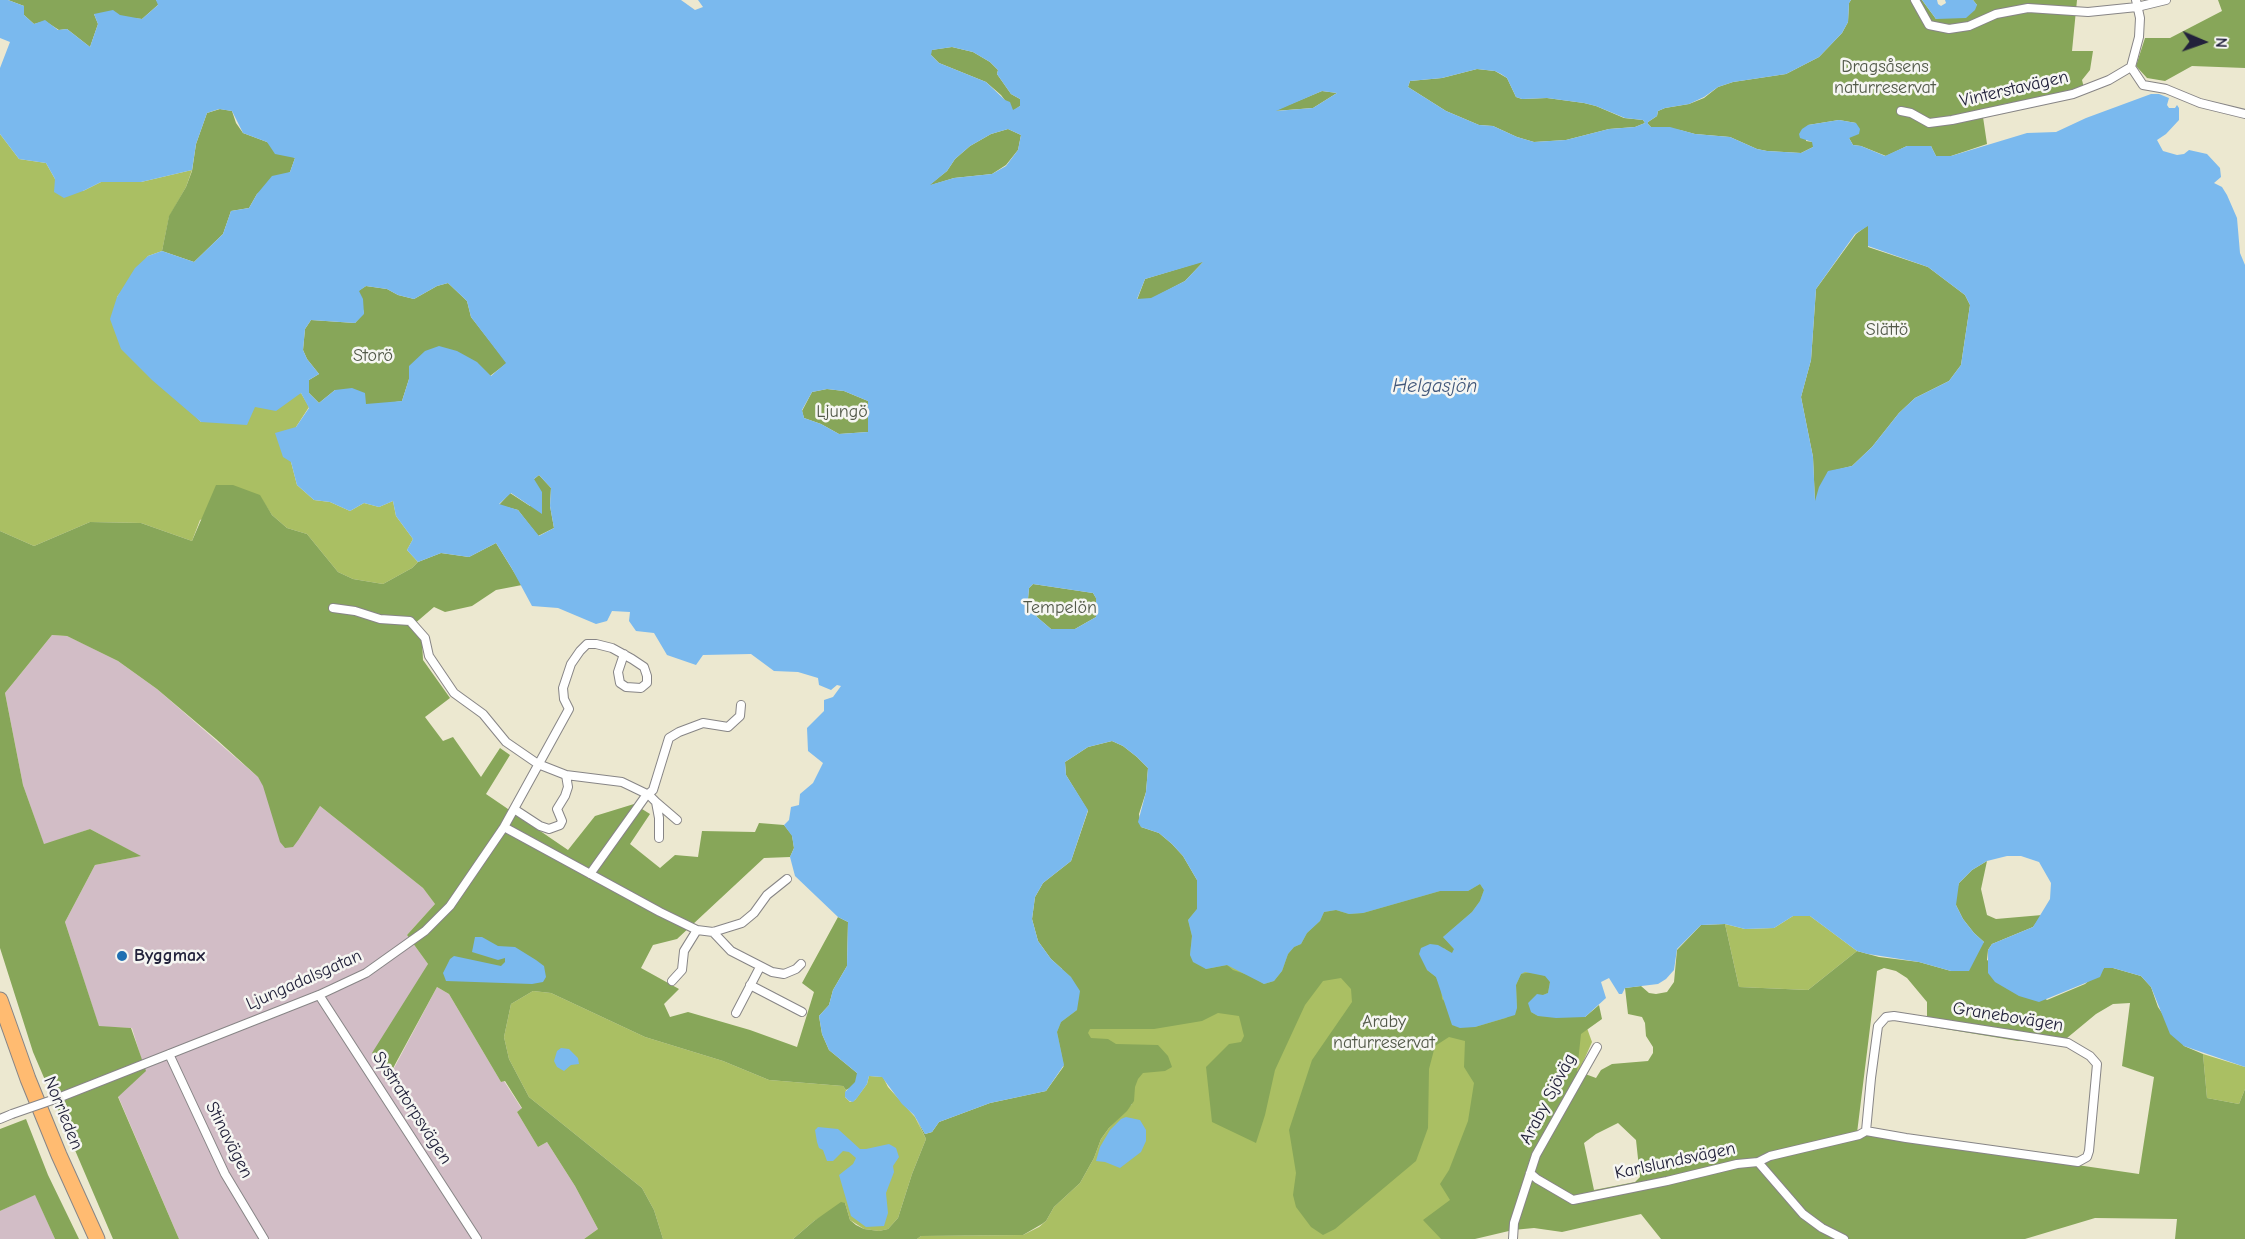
<!DOCTYPE html>
<html>
<head>
<meta charset="utf-8">
<style>
  body { margin:0 }
  #map { position:relative; width:2245px; height:1239px; overflow:hidden; background:#ece8d0; font-family:"Comic Neue",sans-serif }
  canvas { display:block }
  .north { position:absolute; left:2173px; top:12px; width:60px; height:60px; -webkit-text-stroke:4px #f6f6f2; paint-order:stroke; rotate:92deg; font-size:16px; font-weight:700; line-height:24px; text-align:center; color:#22223b }
  .north::after { content:''; display:block; margin:auto; width:21px; height:27px; background:#22223b; clip-path:polygon(50% 0,100% 100%,50% 72%,0 100%) }
</style>
</head>
<body>
<div id="map">
<canvas width="2245" height="1239"></canvas>
<div class="north">N</div>
</div>
<script>
const c = document.querySelector('canvas').getContext('2d');
c.lineJoin = 'round';
function paint(path, color) {
  c.fillStyle = color;
  c.fill(path, 'evenodd');
}
function toPath(rows) {
  const path = new Path2D();
  for (const r of rows) {
    path.moveTo(r[0], r[1]);
    for (let i = 2; i < r.length; i += 2) path.lineTo(r[i], r[i + 1]);
  }
  return path;
}
function strokePath(path, color, width, dash) {
  c.strokeStyle = color;
  c.lineWidth = width;
  c.lineCap = dash ? 'butt' : 'round';
  c.setLineDash(dash || []);
  c.stroke(path);
}
function label(font, color, halo, rows, align = 'center') {
  c.font = font + ' "Comic Neue",sans-serif';
  c.lineWidth = 5;
  c.setLineDash([]);
  c.textBaseline = 'middle';
  c.strokeStyle = halo;
  c.fillStyle = color;
  for (const [text, x, y, turn = 0] of rows) {
    c.save();
    c.translate(x, y);
    c.rotate((+turn || 0) * Math.PI / 180);
    c.textAlign = isNaN(turn) ? turn : align;
    if (halo) c.strokeText(text, 0, 0);
    c.fillText(text, 0, 0);
    c.restore();
  }
}
const industrial = toPath([
  [52,635,67,636,86,645,118,661,157,689,258,777,299,839,320,806,423,888,435,904,407,935,428,964,393,1070,437,987,449,994,501,1082,504,1081,522,1109,517,1112,538,1147,547,1142,575,1186,598,1229,584,1239,179,1239,118,1096,145,1071,132,1028,99,1027,65,922,95,865,140,856,90,829,44,845,23,785,5,693],
  [35,1194,55,1239,0,1239,0,1211]
]);
const green = toPath([
  [0,134,19,159,46,163,55,179,83,191,101,182,141,182,192,170,186,187,169,217,162,251,148,256,117,297,180,401,201,422,301,393,309,407,296,427,291,462,297,485,314,500,330,502,350,511,364,503,379,507,393,501,396,516,413,539,407,550,418,562,412,568,383,584,353,579,338,572,307,534,287,528,272,515,259,495,200,520,192,541,141,523,90,522,34,546,0,531],
  [1472,775,1583,1017,1592,1042,1576,1078,1467,1239,917,1239,921,1236,1023,1235,1039,1227,1046,1221,1054,1207,1080,1183,1094,1158,1101,1139,1109,1128,1132,1104,1048,1058,1058,971],
  [1793,916,1810,916,1857,951,1808,990,1739,987,1725,924,1745,929,1774,928],
  [533,991,551,993,645,1037,723,1061,769,1080,843,1086,846,1090,845,1097,850,1102,855,1100,867,1084,869,1076,883,1077,888,1087,915,1117,926,1139,912,1174,898,1218,888,1229,879,1231,864,1229,850,1220,845,1203,814,1221,793,1239,663,1239,654,1210,642,1188,529,1097,509,1059,504,1037,511,1004],
  [2203,1054,2245,1067,2245,1089,2239,1104,2207,1098]
]);
const forest = toPath([
  [8,0,156,0,159,4,142,19,94,14,98,24,90,47,67,29,59,30,45,21,34,24,24,15,24,6],
  [1851,0,1922,0,1936,19,1977,5,1973,0,2077,0,2072,51,2093,51,2090,70,2082,80,2084,88,2039,100,2004,104,1995,108,1983,117,1987,144,1951,156,1936,156,1931,146,1907,146,1886,156,1861,146,1853,145,1849,138,1856,123,1839,120,1808,125,1806,141,1813,142,1813,147,1801,153,1767,151,1757,149,1730,137,1695,134,1680,130,1651,127,1648,124,1648,122,1657,116,1658,111,1665,108,1689,104,1704,98,1718,87,1733,82,1786,74,1819,57,1842,33,1848,22,1849,3],
  [2218,0,2245,0,2245,68,2192,66,2165,81,2147,78,2136,66,2145,38,2170,38,2222,11],
  [952,47,973,52,990,62,998,70,997,74,1011,94,1020,99,1020,106,1013,111,1001,95,986,82,939,63,931,55,931,50],
  [1477,69,1495,71,1507,78,1516,97,1522,99,1547,98,1584,103,1596,106,1624,118,1643,120,1645,123,1635,127,1609,129,1566,140,1534,142,1517,137,1493,126,1479,125,1446,111,1408,87,1410,81,1442,78],
  [1322,91,1337,93,1313,108,1274,111],
  [220,109,232,111,236,123,243,133,267,142,295,158,290,172,257,194,249,208,231,211,223,234,194,262,162,251,169,216,186,187,192,171,196,144,207,113],
  [1008,129,1021,135,1018,150,1006,165,992,174,954,178,928,186,947,171,955,159,970,146,991,134],
  [1868,225,1868,247,1928,267,1965,295,1970,305,1961,365,1949,381,1915,398,1899,413,1872,447,1852,466,1828,472,1815,503,1813,457,1801,397,1811,360,1816,289,1856,234],
  [1204,261,1185,281,1151,299,1137,300,1145,279],
  [448,283,467,301,471,317,507,363,490,376,409,366,409,379,402,401,381,404,366,404,335,390,319,403,309,393,309,380,319,374,307,359,303,350,305,329,311,320,355,323,364,313,358,291,366,286,387,289,398,295,414,299,437,286],
  [827,389,844,391,868,401,868,432,839,434,821,424,804,418,802,411,812,392],
  [539,475,551,488,550,506,554,528,538,536,518,510,499,505,510,493,530,506,534,479],
  [216,485,233,485,260,495,272,515,287,528,307,534,338,572,353,579,383,584,412,568,418,562,441,553,469,557,496,543,522,585,496,590,472,606,445,612,434,607,413,625,422,640,423,660,450,698,425,717,443,741,453,737,481,777,500,748,510,755,486,794,568,850,595,816,634,804,650,814,630,844,660,868,675,855,698,857,702,831,755,832,759,823,784,825,792,835,794,848,790,857,764,858,677,939,653,945,641,968,679,989,664,1004,670,1017,688,1012,750,1030,797,1047,814,992,802,983,838,917,848,922,847,966,833,990,829,1005,819,1016,822,1034,829,1050,857,1073,857,1080,852,1087,846,1090,843,1086,769,1080,723,1061,645,1037,551,993,533,991,511,1004,504,1037,509,1059,529,1097,642,1188,654,1210,663,1239,584,1239,598,1229,575,1186,547,1142,538,1147,517,1112,522,1108,505,1081,501,1082,449,994,437,987,392,1070,372,1053,428,964,407,935,435,904,423,888,320,806,299,839,293,847,285,848,280,842,263,786,258,777,216,739,157,689,118,661,67,636,52,635,5,693,23,785,44,844,90,829,141,856,95,865,65,922,99,1026,131,1028,146,1071,118,1097,179,1239,113,1239,33,1052,0,948,0,531,34,546,90,522,141,523,192,541],
  [1033,584,1093,593,1096,598,1096,617,1075,629,1051,629,1037,617,1028,599,1029,588],
  [1112,741,1123,746,1137,757,1148,768,1146,792,1139,814,1141,827,1159,833,1172,844,1183,856,1197,880,1197,909,1188,920,1192,936,1190,955,1206,969,1227,965,1233,970,1251,976,1264,984,1274,981,1282,971,1288,954,1294,947,1301,944,1307,933,1320,921,1324,912,1336,910,1349,914,1363,913,1440,891,1468,891,1480,884,1484,890,1480,901,1472,912,1443,937,1454,949,1454,952,1451,954,1444,948,1427,970,1436,977,1441,988,1442,999,1475,1027,1506,1018,1517,1008,1516,985,1521,974,1531,972,1546,976,1550,982,1548,993,1543,995,1531,1012,1538,1016,1585,1017,1599,1005,1602,1019,1581,1034,1577,1071,1596,1078,1601,1070,1612,1064,1648,1061,1653,1053,1653,1047,1646,1036,1645,1023,1642,1017,1628,1014,1625,988,1641,986,1649,993,1656,994,1667,992,1674,982,1677,950,1701,925,1725,924,1739,987,1808,990,1857,951,1879,957,1919,962,1951,971,1984,942,1974,933,1963,919,1956,905,1956,892,1959,883,1972,870,1987,861,1981,889,1987,915,1996,919,2042,915,2033,927,1992,944,1988,950,1987,960,2047,1000,2085,984,2104,968,2113,968,2141,976,2151,987,2158,1007,2184,1046,2203,1054,2207,1098,2239,1104,2245,1089,2245,1239,2175,1239,2177,1219,2095,1218,2025,1239,1661,1239,1641,1214,1562,1232,1534,1228,1513,1230,1475,1239,1441,1239,1423,1220,1450,1200,1440,1184,1449,1170,1468,1121,1474,1083,1464,1067,1465,1041,1449,1037,1435,1046,1429,1069,1428,1128,1416,1161,1335,1229,1323,1235,1311,1227,1296,1207,1293,1195,1296,1173,1289,1130,1312,1060,1352,1002,1351,989,1341,978,1323,981,1305,1005,1275,1070,1265,1115,1256,1143,1212,1122,1206,1067,1229,1044,1241,1042,1244,1036,1239,1016,1218,1013,1202,1021,1154,1029,1090,1029,1088,1033,1091,1038,1108,1039,1116,1044,1158,1045,1168,1056,1172,1067,1165,1071,1143,1073,1138,1079,1135,1087,1134,1101,1127,1111,1109,1128,1101,1139,1094,1158,1080,1183,1054,1207,1046,1221,1042,1224,1023,1235,921,1236,917,1239,793,1239,814,1221,841,1202,845,1203,850,1220,856,1225,864,1229,879,1231,888,1229,898,1218,912,1174,926,1139,917,1120,925,1134,932,1132,939,1122,990,1103,1046,1091,1064,1066,1057,1032,1061,1022,1077,1010,1071,977,1051,959,1038,941,1032,919,1035,897,1043,883,1071,861,1088,811,1066,775,1065,762,1088,747],
  [1884,968,1896,971,1907,978,1927,1002,1927,1026,2018,1041,2067,1038,2096,1014,2113,1004,2130,1003,2122,1066,2154,1077,2139,1174,1857,1133,1877,971],
  [1618,1123,1636,1140,1640,1177,1635,1182,1594,1190,1584,1143,1596,1134],
  [26,1119,48,1175,79,1239,55,1239,35,1195,0,1211,0,1129]
]);
const water = toPath([
  [0,0,8,0,24,6,24,15,34,24,45,20,58,30,67,29,90,47,98,24,94,14,113,10,120,15,142,19,158,5,156,0,681,0,695,10,703,7,698,0,1851,0,1849,3,1848,22,1842,33,1819,57,1786,74,1733,82,1718,87,1704,97,1689,104,1665,108,1658,111,1657,116,1648,122,1648,124,1651,127,1670,127,1695,134,1730,137,1757,149,1767,151,1801,153,1813,147,1812,142,1800,138,1799,134,1802,129,1808,125,1839,120,1856,123,1860,129,1859,134,1849,138,1853,145,1861,146,1885,156,1907,146,1931,146,1936,156,1951,156,2027,133,2056,132,2086,118,2151,94,2159,94,2169,98,2167,105,2169,108,2175,108,2177,105,2179,108,2179,120,2166,134,2157,140,2163,151,2177,155,2184,154,2189,150,2207,154,2220,168,2221,177,2214,183,2222,187,2227,195,2237,218,2240,253,2245,265,2245,1067,2184,1046,2170,1034,2151,987,2141,976,2113,968,2104,968,2100,977,2039,1002,2019,996,1995,982,1988,973,1988,950,1992,944,2033,927,2050,899,2051,883,2039,862,2021,856,2007,856,1987,861,1972,870,1959,883,1956,905,1963,919,1974,933,1984,942,1969,971,1951,971,1919,962,1868,954,1857,951,1810,916,1793,916,1774,928,1745,929,1725,924,1701,925,1677,949,1674,970,1666,979,1658,984,1625,988,1622,994,1619,994,1609,978,1601,982,1606,998,1585,1017,1556,1018,1538,1016,1531,1012,1528,1003,1537,994,1543,995,1548,993,1550,982,1545,976,1525,972,1521,974,1516,985,1517,1008,1515,1015,1475,1027,1460,1028,1452,1025,1436,977,1427,970,1419,954,1421,948,1430,944,1438,945,1452,953,1454,949,1443,937,1472,912,1480,901,1484,890,1480,884,1468,891,1440,891,1363,913,1349,914,1336,910,1324,912,1320,921,1307,933,1301,944,1294,947,1288,954,1282,971,1274,981,1264,984,1227,965,1206,969,1193,962,1190,955,1192,936,1188,920,1197,909,1197,880,1183,856,1172,844,1159,833,1141,827,1138,822,1146,792,1148,768,1137,757,1123,746,1112,741,1088,747,1065,762,1066,775,1088,810,1071,861,1043,883,1035,897,1032,919,1038,941,1051,959,1071,977,1080,991,1077,1010,1061,1022,1057,1032,1064,1065,1046,1091,990,1103,939,1122,932,1132,925,1134,914,1115,902,1104,882,1077,869,1076,867,1084,857,1098,853,1102,849,1101,845,1097,845,1092,855,1082,857,1073,829,1050,822,1034,819,1016,829,1005,833,990,847,966,848,922,838,917,795,876,790,857,794,848,792,836,784,825,789,820,791,807,799,805,800,794,813,783,823,763,808,751,807,728,824,711,824,700,833,697,841,686,837,685,831,690,819,685,818,678,798,672,774,671,751,654,703,655,696,665,667,655,654,633,636,631,629,621,630,612,612,611,607,621,596,624,558,608,532,606,511,567,496,543,469,557,441,553,418,562,407,550,413,539,396,516,393,501,379,507,364,503,350,511,330,502,314,500,297,485,291,462,283,457,275,433,296,427,309,408,301,393,276,411,255,407,247,425,201,422,152,380,121,349,110,319,117,297,135,268,148,256,162,251,194,262,223,234,231,211,249,208,257,194,272,176,290,172,295,158,275,154,267,142,243,133,232,111,219,109,207,113,196,144,192,170,141,182,101,182,83,191,64,198,54,192,55,179,46,163,19,159,0,134,0,68,10,42,0,38],
  [952,47,973,52,990,62,998,70,997,74,1011,94,1020,99,1020,106,1013,110,1010,102,1005,100,986,82,939,63,931,55,932,50],
  [1477,69,1495,71,1501,74,1507,78,1516,97,1522,99,1547,98,1584,103,1596,106,1625,118,1643,120,1645,123,1635,127,1609,129,1566,140,1534,142,1517,137,1493,126,1479,125,1446,111,1408,87,1410,81,1442,78],
  [1322,91,1337,93,1313,108,1276,111],
  [1008,129,1021,135,1018,150,1006,166,992,174,954,178,930,185,947,171,955,159,970,146,991,134],
  [1868,226,1868,246,1928,267,1965,295,1970,305,1961,365,1949,381,1915,398,1899,413,1872,447,1852,466,1828,471,1819,487,1815,501,1813,457,1801,397,1811,360,1816,289,1855,234],
  [1203,262,1185,281,1151,298,1137,299,1145,279],
  [448,283,467,301,471,317,506,363,491,376,477,362,457,351,439,346,425,351,409,366,409,379,402,401,366,404,365,393,352,388,335,390,319,403,309,393,309,380,319,374,307,359,303,350,305,329,311,320,355,323,364,314,363,299,359,291,366,286,387,289,398,295,414,299,437,286],
  [827,389,844,391,868,401,868,432,839,434,821,424,804,418,802,410,812,392],
  [539,475,551,488,550,506,554,528,539,536,518,510,499,504,511,493,542,514,542,492,534,479],
  [1033,584,1093,593,1096,598,1096,617,1075,629,1051,629,1037,617,1028,599,1029,588],
  [1922,0,1937,0,1938,4,1941,6,1946,3,1945,0,1973,0,1977,5,1975,10,1966,18,1936,19],
  [475,937,482,937,498,946,515,947,536,960,544,966,546,977,543,982,532,984,446,981,443,973,450,959,454,956,501,966,505,962,505,958,498,960,472,952],
  [561,1048,569,1049,578,1058,579,1064,571,1065,564,1071,557,1067,554,1061,557,1051],
  [1126,1117,1140,1120,1146,1130,1146,1141,1141,1152,1120,1168,1105,1162,1096,1161,1100,1147,1110,1130,1121,1119],
  [818,1127,838,1129,860,1149,866,1149,889,1144,896,1148,899,1157,893,1166,894,1172,886,1193,888,1213,884,1226,866,1227,851,1216,839,1175,853,1164,856,1158,849,1152,843,1151,833,1161,827,1161,823,1150,819,1148,817,1142,815,1130]
]);
const street = toPath([
  [1915,0,1929,25,1949,29,1969,26,1996,14,2028,8,2088,12,2137,7,2166,0],
  [2131,67,2143,85,2166,89,2200,103,2245,114],
  [1901,111,1911,113,1929,123,1952,120,2073,94,2109,80,2131,67,2139,37,2140,18,2136,0],
  [333,608,355,611,380,619,410,621,425,638,429,656,454,693,483,714,506,742,538,764,566,775,622,782,649,795,656,802,659,818,659,838],
  [656,802,677,820],
  [514,809,540,826,549,829,560,825,562,821,557,809,565,796,568,787,566,775],
  [504,827,660,912,697,930,713,932,742,923,754,913,767,895,787,879],
  [590,874,645,797,653,790,669,738,679,732,703,723,728,727,740,716,741,705],
  [713,932,731,951,772,972,784,974,796,969,801,964],
  [672,981,682,970,684,951,697,930],
  [750,985,802,1012],
  [319,995,477,1239],
  [736,1013,760,967],
  [169,1054,225,1174,264,1239],
  [58,1098,319,995,366,973,425,931,450,906,504,827,569,709,564,699,563,688,571,664,580,651,587,644,596,644,612,648,632,659,644,667,647,676,647,683,641,688,626,687,620,683,618,672,624,654],
  [0,1119,12,1114],
  [1758,1162,1803,1214,1822,1228,1844,1239],
  [1530,1173,1537,1179,1573,1200,1667,1181,1737,1164,1758,1162,1770,1156,1859,1135,1866,1131,1871,1078,1878,1026,1886,1017,1894,1016,2068,1043,2090,1056,2097,1064,2089,1151,2087,1157,2078,1162,1906,1138,1866,1131],
  [1513,1239,1514,1223,1536,1155,1597,1047]
]);
const highway = toPath([
  [0,1000,28,1079,59,1155,97,1239]
]);
const streetBridge = toPath([
  [12,1114,58,1098]
]);
const markers = [
  [122,956,6,"#1f6fb2"]
];
const parkNames = [
  ["Dragsåsens",1885,67],
  ["naturreservat",1885,88],
  ["Slättö",1887,330],
  ["Storö",373,356],
  ["Ljungö",842,412],
  ["Tempelön",1060,608],
  ["Araby",1384,1022],
  ["naturreservat",1384,1043]
];
const streetNames = [
  ["Vinterstavägen",2014,89,-13],
  ["Ljungadalsgatan",304,980,-24],
  ["Granebovägen",2008,1017,9],
  ["Araby Sjöväg",1548,1099,-62],
  ["Systratorpsvägen",412,1108,57],
  ["Norrleden",63,1113,68],
  ["Stinavägen",229,1140,63],
  ["Karlslundsvägen",1675,1161,-12]
];
const poiNames = [
  ["Byggmax",134,956]
];
const waterNames = [
  ["Helgasjön",1435,386]
];
paint(industrial, '#d2bdc6');
paint(green, '#aabf63');
paint(forest, '#87a659');
paint(water, '#7ab9ee');
strokePath(street, '#878586', 10);
strokePath(highway, '#878586', 17);
strokePath(street, '#fff', 8);
strokePath(highway, '#ffbb71', 15);
strokePath(streetBridge, '#878586', 10, []);
strokePath(streetBridge, '#fff', 8);
for (const [x, y, r, color] of markers) {
  const dot = new Path2D();
  dot.arc(x, y, r, 0, 2 * Math.PI);
  c.fillStyle = color;
  c.fill(dot);
  strokePath(dot, '#f6f6f2', 2);
}
label('18px', '#525949', '#f6f6f2', parkNames);
label('18px', '#22223b', '#f6f6f2', streetNames);
label('bold 18px', '#22223b', '#f6f6f2', poiNames, 'left');
label('italic 20px', '#41577a', '#f6f6f2', waterNames);
</script>
</body>
</html>
